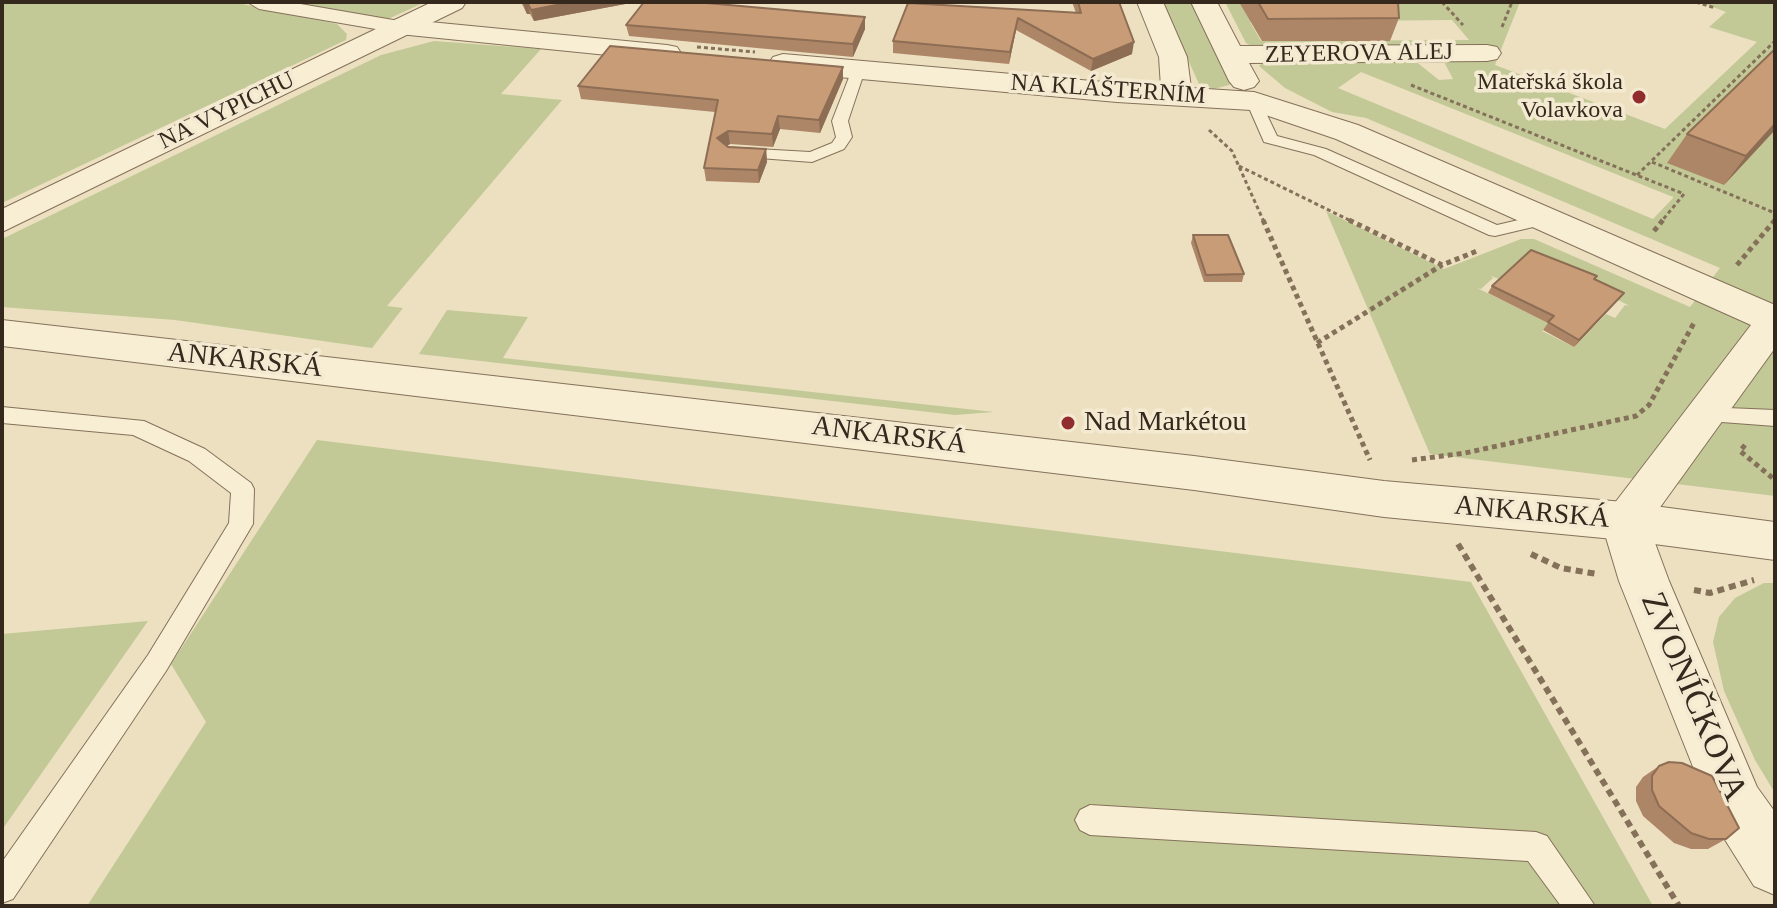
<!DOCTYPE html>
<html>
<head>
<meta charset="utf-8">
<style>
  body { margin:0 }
  #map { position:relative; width:1777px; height:908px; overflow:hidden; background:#ece0c1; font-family:Georgia,serif }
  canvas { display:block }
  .frame { position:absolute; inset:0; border:4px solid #35291d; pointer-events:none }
</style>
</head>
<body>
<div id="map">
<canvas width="1777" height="908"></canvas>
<div class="frame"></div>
</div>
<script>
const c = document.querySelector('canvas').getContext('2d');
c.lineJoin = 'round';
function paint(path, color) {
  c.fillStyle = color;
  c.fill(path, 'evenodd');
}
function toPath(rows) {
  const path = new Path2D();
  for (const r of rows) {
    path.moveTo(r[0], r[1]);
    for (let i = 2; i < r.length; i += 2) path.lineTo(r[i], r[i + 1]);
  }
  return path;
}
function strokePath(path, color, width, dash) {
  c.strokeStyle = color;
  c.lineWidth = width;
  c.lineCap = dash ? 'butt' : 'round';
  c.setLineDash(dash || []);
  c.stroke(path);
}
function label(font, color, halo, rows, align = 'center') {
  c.font = font + ' Georgia,serif';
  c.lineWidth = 7;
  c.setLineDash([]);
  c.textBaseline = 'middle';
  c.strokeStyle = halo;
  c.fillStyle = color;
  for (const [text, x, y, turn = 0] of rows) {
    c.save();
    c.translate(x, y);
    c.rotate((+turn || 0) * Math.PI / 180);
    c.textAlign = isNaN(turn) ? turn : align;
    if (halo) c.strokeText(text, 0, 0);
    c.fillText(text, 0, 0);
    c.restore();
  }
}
const green = toPath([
  [2,2,233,2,337,24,347,34,346,40,2,203],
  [285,2,425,2,386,20],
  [1162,2,1192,2,1231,82,1229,85,1214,89,1199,84],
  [1225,2,1520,2,1500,52,1253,47,1246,43],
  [1452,20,1469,40,1261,41,1250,22],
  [1700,2,1775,2,1775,57,1724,185,1775,130,1775,496,1430,454,1326,211,1444,269,1521,239,1534,239,1690,307,1720,268,1366,118,1332,112,1285,88,1259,66,1265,60,1414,60,1439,80,1453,79,1443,60,1498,57,1495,65,1665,129,1757,42,1709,27,1726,12],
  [1361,72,1673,197,1673,198,1653,219,1338,88],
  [1491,276,1502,280,1589,286,1630,306,1625,305,1615,318,1606,314,1574,347,1542,331,1549,323,1477,288,1481,289,1493,278],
  [434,41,541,49,501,94,562,100,387,306,403,308,372,348,175,320,2,307,2,239,381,55],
  [447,310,528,317,503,358,994,412,955,415,419,354],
  [317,440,1471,582,1653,906,87,906,206,722,171,664],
  [1764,583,1775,583,1775,793,1755,760,1724,691,1713,642,1719,617,1735,598],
  [148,621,2,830,2,634]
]);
const pathFar2 = toPath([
  [1442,2,1463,25],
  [1696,2,1715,8],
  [1502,27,1512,2],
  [697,47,755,52],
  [1411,85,1684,194,1661,222],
  [1209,130,1232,151,1264,222],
  [1652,162,1775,213],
  [1239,166,1353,222],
  [1637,175,1775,41]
]);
const pathFar1 = toPath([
  [1263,220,1370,460],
  [1349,220,1442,265,1477,251],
  [1654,231,1663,220],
  [1737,265,1775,220],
  [1317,343,1442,265],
  [1745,445,1740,451,1775,480],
  [1412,460,1465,453,1636,416,1649,405,1695,321]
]);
const path = toPath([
  [1458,544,1679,906],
  [1531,554,1561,568,1597,574],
  [1694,590,1710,593,1754,580]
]);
const service = toPath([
  [853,67,865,70,848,121,852,137,844,149,812,162,733,156,733,150,739,148,810,152,832,143,836,137,832,121,853,67],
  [1249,98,1259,98,1277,136,1326,149,1497,225,1544,214,1553,219,1550,223,1495,236,1489,235,1314,155,1264,142,1246,101,1249,98],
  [2,407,144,421,205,449,251,483,254,489,253,524,166,671,13,899,2,903,2,862,148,655,229,523,231,493,189,461,133,435,2,423,2,407],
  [1703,407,1775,410,1775,426,1695,420,1692,415,1695,410,1703,407],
  [1090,805,1536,832,1547,836,1595,906,1561,906,1528,861,1090,835,1080,830,1075,820,1080,810,1090,805]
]);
const pedestrian = toPath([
  [289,2,399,21,409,27,399,33,259,9,249,3,289,2]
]);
const minor = toPath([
  [1137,2,1163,2,1187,57,1191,88,1254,92,1358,125,1775,305,1775,348,1648,524,1669,581,1757,787,1775,812,1775,895,1754,886,1717,827,1619,581,1601,521,1751,325,1336,139,1251,110,1117,102,783,72,773,69,769,63,773,57,783,54,1161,87,1159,57,1137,2],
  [1191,2,1217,2,1240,46,1487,45,1497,47,1501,53,1497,59,1487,61,1249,63,1259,81,1254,87,1244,90,1234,87,1229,81,1191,2],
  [399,19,667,45,677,47,681,53,677,59,667,61,389,33,385,27,389,21,399,19]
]);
const tertiary = toPath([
  [432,2,466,2,462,8,2,232,2,209,432,2],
  [2,320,1194,456,1384,481,1624,502,1775,522,1775,560,1624,540,1384,517,1194,490,2,346,2,320]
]);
const wall = toPath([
  [521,2,636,2,534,21,530,14,527,14],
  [1072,2,1119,2,1132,54,1091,71,1016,30,1009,64,893,53,893,41,908,3,1076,13],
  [1239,2,1398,2,1399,18,1390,41,1262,41],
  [865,17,865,29,853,57,629,36,626,25],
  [1775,49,1775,130,1724,185,1667,163,1687,134],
  [843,79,820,133,780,129,773,147,730,144,727,146,766,149,767,162,759,183,706,181,704,168,715,112,581,99,578,86],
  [1193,235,1244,274,1242,282,1204,282,1191,243],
  [1597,276,1595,279,1624,293,1574,347,1543,330,1548,323,1488,293,1492,286],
  [1659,766,1726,839,1708,849,1691,849,1674,843,1643,816,1636,801,1636,787,1643,777]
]);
const shadedWall = toPath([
  [527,2,530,14,527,14,523,3],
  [572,2,636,2,534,21,531,10],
  [865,17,865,29,853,57,853,44],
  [1018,18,1016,30,1009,64,1010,52],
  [1134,42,1132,54,1091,71,1093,59],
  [843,67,843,79,820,133,819,120],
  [778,116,780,129,773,147,772,134],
  [1775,124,1775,130,1724,185,1746,156],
  [728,131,730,144,719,151,717,138],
  [766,149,767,162,759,183,758,170],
  [1624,293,1618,300,1574,347,1579,340]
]);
const building = toPath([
  [523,2,572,2,531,10,527,2,523,2],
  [644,2,695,2,865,17,853,44,626,25,644,2],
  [1078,2,1119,2,1134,42,1093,59,1018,18,1010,52,893,41,908,3,1081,13,1078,2],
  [1258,2,1398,2,1399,18,1268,19,1258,2],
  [610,46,843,67,819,120,778,116,772,134,728,131,717,138,728,147,766,149,758,170,704,168,718,100,578,86,610,46],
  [1775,49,1775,124,1746,156,1687,134,1775,49],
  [1193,235,1228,235,1244,274,1206,275,1193,235],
  [1531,250,1597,276,1594,279,1624,293,1579,340,1548,322,1554,316,1492,286,1531,250],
  [1669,762,1682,763,1712,776,1739,828,1726,839,1709,839,1691,833,1659,806,1652,790,1652,776,1659,766,1669,762]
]);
const markers = [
  [1639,97,8,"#912d2c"],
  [1068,423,8,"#912d2c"]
];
const farStreetnames = [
  ["ZEYEROVA ALEJ",1359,54,-1],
  ["NA KLÁŠTERNÍM",1108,90,4],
  ["NA VYPICHU",227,111,-26]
];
const farPoinames = [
  ["Mateřská škola",1623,83],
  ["Volavkova",1623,111]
];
const streetNames = [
  ["ANKARSKÁ",245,361,6],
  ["ANKARSKÁ",889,436,7],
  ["ANKARSKÁ",1532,513,5]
];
const poiNames = [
  ["Nad Markétou",1084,423]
];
const nearStreetnames = [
  ["ZVONÍČKOVA",1693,697,67]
];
paint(green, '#c2c996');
strokePath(service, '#85715a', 2);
strokePath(pedestrian, '#85715a', 2);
strokePath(minor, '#85715a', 2);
strokePath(tertiary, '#85715a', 2);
strokePath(pathFar2, '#85715a', 3, [4, 3]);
strokePath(pathFar1, '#85715a', 5, [5, 4]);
strokePath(path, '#85715a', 6, [7, 5]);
paint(service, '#f7eed4');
paint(pedestrian, '#f7eed4');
paint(minor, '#f7eed4');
paint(tertiary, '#f7eed4');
paint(wall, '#ad8667');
paint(shadedWall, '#8d6d54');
paint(building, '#c99c78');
strokePath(building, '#8d6d54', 2);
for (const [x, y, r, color] of markers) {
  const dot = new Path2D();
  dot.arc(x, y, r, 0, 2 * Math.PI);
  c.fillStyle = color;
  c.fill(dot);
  strokePath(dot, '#f4ead1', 3);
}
label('24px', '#35291d', '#f4ead1', farStreetnames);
label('24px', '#35291d', '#f4ead1', farPoinames, 'right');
label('28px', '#35291d', '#f4ead1', streetNames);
label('28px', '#35291d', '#f4ead1', poiNames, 'left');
label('34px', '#35291d', '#f4ead1', nearStreetnames);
</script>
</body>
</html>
